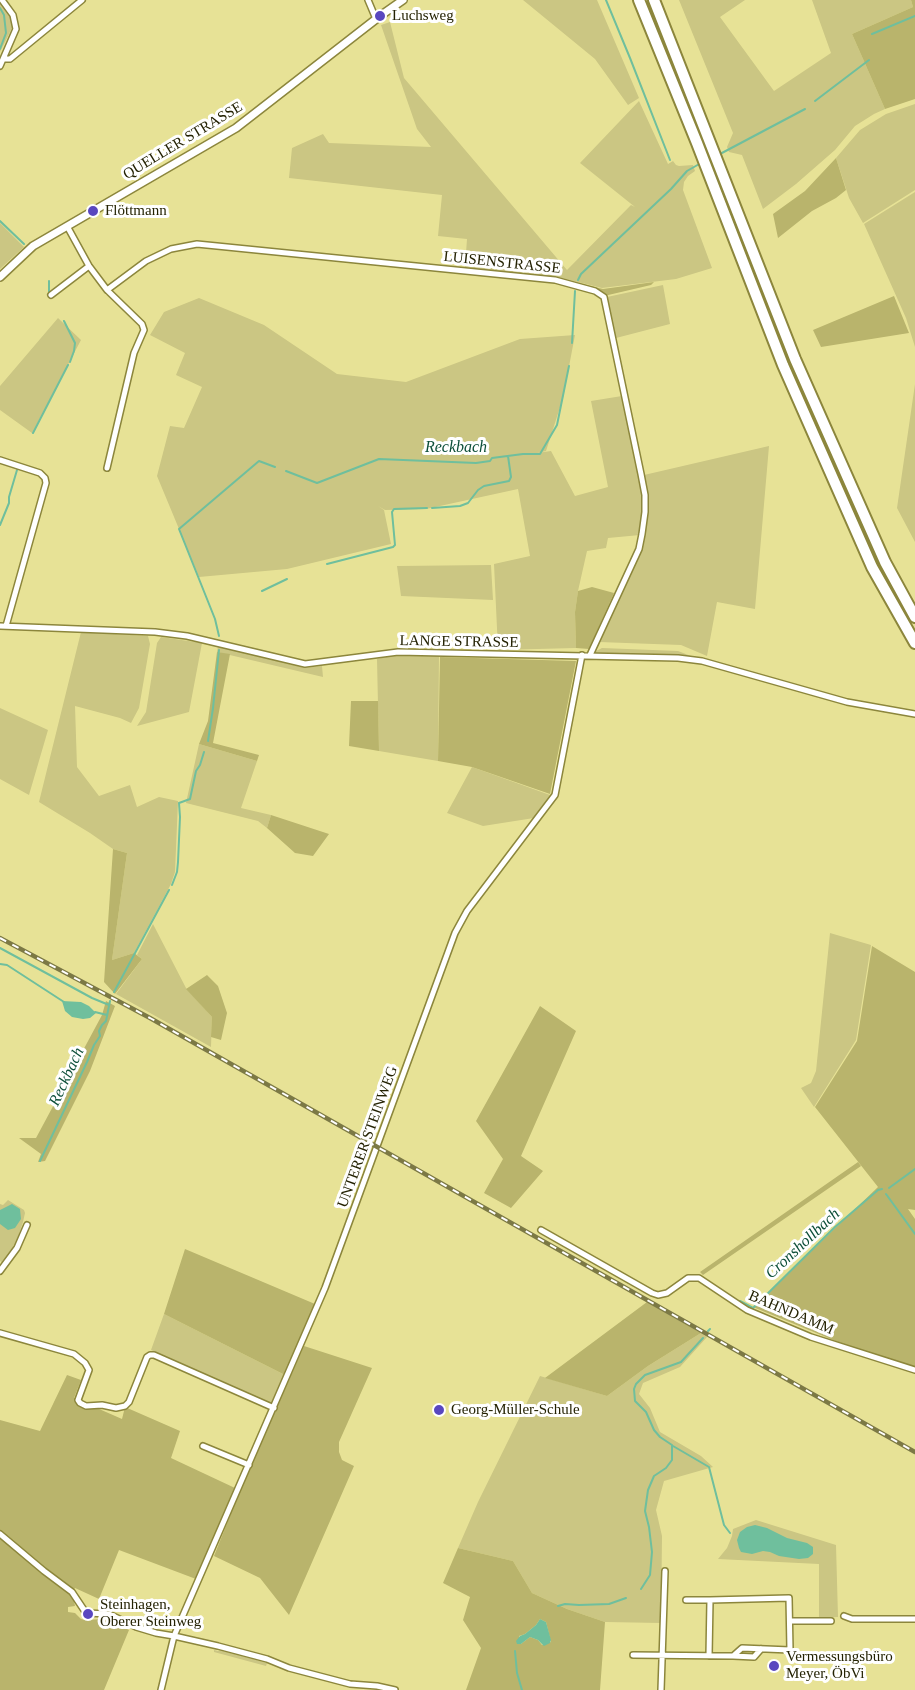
<!DOCTYPE html>
<html>
<head>
<meta charset="utf-8">
<style>
  body { margin:0 }
  canvas { display:block; background:#e7e296 }
</style>
</head>
<body>
<canvas width="915" height="1690"></canvas>
<script>
const c = document.querySelector('canvas').getContext('2d');
c.lineJoin = 'round';
function paint(path, color) {
  c.fillStyle = color;
  c.fill(path, 'evenodd');
}
function toPath(rows) {
  const path = new Path2D();
  for (const r of rows) {
    path.moveTo(r[0], r[1]);
    for (let i = 2; i < r.length; i += 2) path.lineTo(r[i], r[i + 1]);
  }
  return path;
}
function strokePath(path, color, width, dash) {
  c.strokeStyle = color;
  c.lineWidth = width;
  c.lineCap = dash ? 'butt' : 'round';
  c.setLineDash(dash || []);
  c.stroke(path);
}
function label(font, color, halo, rows, align = 'center') {
  c.font = font + ' "Times New Roman",serif';
  c.lineWidth = 6;
  c.setLineDash([]);
  c.textBaseline = 'middle';
  c.strokeStyle = halo;
  c.fillStyle = color;
  for (const [text, x, y, turn = 0] of rows) {
    c.save();
    c.translate(x, y);
    c.rotate((+turn || 0) * Math.PI / 180);
    c.textAlign = isNaN(turn) ? turn : align;
    if (halo) c.strokeText(text, 0, 0);
    c.fillText(text, 0, 0);
    c.restore();
  }
}
const green = toPath([
  [523,0,597,0,639,98,628,105,595,59],
  [679,0,745,0,720,17,774,91,831,53,812,0,911,0,913,7,852,34,885,109,874,114,855,126,835,150,796,184,763,209,742,155,729,152,727,147,733,133],
  [0,1,11,18,12,28,0,52],
  [390,22,404,78,567,270,631,205,635,207,580,163,639,101,668,164,673,161,676,165,679,166,693,165,695,171,688,176,684,182,683,190,712,268,676,279,602,288,558,277,465,267,467,239,438,236,442,195,289,178,292,148,323,134,329,143,431,147,417,129,381,25],
  [915,104,915,190,863,223,849,198,836,158,860,130,886,114],
  [915,192,915,347,906,318,864,224],
  [0,223,24,247,0,269],
  [663,285,670,324,616,338,607,297],
  [199,298,264,325,337,374,406,382,520,339,575,335,563,398,546,451,537,453,551,451,575,496,608,487,591,401,622,396,642,495,640,535,608,538,606,548,587,551,578,591,575,612,576,648,498,650,494,564,530,556,518,489,426,509,385,510,378,506,384,510,391,544,287,569,199,577,157,476,170,426,184,428,202,387,176,375,185,353,150,335,164,312],
  [58,318,81,340,32,433,0,410,0,386],
  [915,384,915,542,897,508],
  [769,446,755,609,717,602,707,656,681,645,599,642,644,535,644,475],
  [491,565,493,600,401,596,397,566],
  [81,632,148,636,150,644,139,708,131,723,120,718,75,706,77,767,99,796,130,785,137,807,159,797,178,801,175,872,171,884,134,953,112,960,127,853,113,849,90,833,39,802],
  [161,637,202,643,189,712,137,726,146,712,157,643],
  [218,646,305,668,322,666,323,677,217,652],
  [602,648,678,651,696,658,679,655,595,653,596,651],
  [396,655,439,655,438,761,379,751,377,659],
  [0,708,48,730,29,795,0,779],
  [199,744,257,761,241,808,271,815,267,828,258,821,186,803],
  [472,767,550,795,534,818,483,826,447,813],
  [153,924,186,988,212,1017,211,1047,116,994,142,959,137,955],
  [830,933,871,945,856,1040,814,1107,801,1088,811,1083,816,1071],
  [8,1200,24,1210,25,1213,23,1222,17,1240,3,1263,0,1261,0,1204,3,1205],
  [164,1314,285,1375,273,1404,151,1350],
  [701,1333,707,1337,680,1367,643,1383,639,1394,650,1408,660,1432,701,1456,713,1467,664,1481,656,1510,662,1536,661,1623,605,1622,567,1609,532,1593,513,1561,458,1548,478,1502,540,1376,607,1396,648,1366],
  [756,1520,836,1545,838,1617,819,1618,819,1564,718,1559,727,1548,732,1536,733,1529],
  [214,1650,218,1651,220,1650,267,1663,266,1666,214,1652]
]);
const forest = toPath([
  [911,0,915,0,915,99,885,109,852,34,913,7],
  [836,158,846,190,836,198,812,211,778,238,773,214,805,191],
  [574,282,603,289,654,282,651,285,604,296,573,284],
  [894,296,909,333,821,347,813,330],
  [592,587,614,593,589,649,576,648,575,612,578,591],
  [217,652,230,654,213,743,259,755,257,761,199,744,208,721],
  [440,657,576,661,550,794,472,767,438,761],
  [351,701,378,701,379,751,349,746],
  [271,815,329,834,313,856,295,853,267,828],
  [113,849,127,853,112,960,134,953,142,959,115,994,104,982],
  [872,946,915,972,915,1210,908,1209,915,1219,915,1367,838,1342,753,1307,878,1187,815,1107,857,1041],
  [207,975,218,986,227,1013,221,1040,211,1037,212,1017,186,989],
  [106,1001,115,1006,90,1071,45,1161,38,1162,41,1154,19,1138,36,1138,102,1015],
  [540,1006,576,1031,521,1156,543,1171,511,1208,484,1193,503,1159,476,1121],
  [858,1162,861,1166,703,1275,700,1272],
  [185,1249,315,1304,285,1375,164,1314],
  [647,1302,701,1333,648,1366,607,1396,545,1378],
  [304,1346,372,1368,339,1442,339,1452,342,1460,354,1466,289,1615,260,1578,214,1556,240,1491],
  [67,1375,81,1380,74,1398,122,1419,125,1407,180,1431,171,1458,235,1488,196,1579,119,1550,99,1599,75,1588,70,1595,74,1601,75,1606,68,1607,68,1612,75,1613,81,1619,85,1620,103,1619,111,1621,129,1630,104,1690,0,1690,0,1420,40,1431],
  [458,1548,513,1561,532,1593,567,1609,605,1622,600,1690,466,1690,481,1648,463,1620,470,1597,443,1583],
  [540,1619,546,1622,551,1642,542,1645,538,1640,530,1637,521,1644,519,1636,525,1634,536,1625]
]);
const water = toPath([
  [62,1001,81,1002,89,1006,96,1013,90,1018,83,1019,72,1017,65,1011],
  [12,1204,20,1209,21,1219,15,1228,8,1230,0,1224,0,1210],
  [755,1525,767,1528,787,1538,807,1543,813,1547,813,1554,808,1558,799,1559,779,1556,770,1552,763,1551,752,1554,741,1552,739,1548,737,1540,740,1532,747,1527],
  [540,1619,546,1622,551,1640,550,1643,544,1646,538,1640,530,1637,521,1644,517,1644,516,1641,520,1636,525,1634,536,1625]
]);
const stream = toPath([
  [606,0,630,58,670,160],
  [0,8,4,15,6,33,0,49],
  [872,34,915,16],
  [815,101,869,60],
  [720,154,805,109],
  [0,221,24,244],
  [578,280,581,274,671,189,687,171,701,163],
  [49,281,49,293],
  [64,321,75,343,74,351,70,362],
  [572,343,575,291],
  [33,433,68,365],
  [286,471,317,483,379,459,476,463,490,461,492,458,523,454,540,454,557,425,569,366],
  [432,508,460,506,468,503,478,490,484,486,509,481,511,477,508,456],
  [0,525,9,503,9,497,17,470],
  [327,564,393,547,395,545,392,512,394,509,427,508],
  [262,591,287,579],
  [219,636,215,619,179,529,259,461,275,467],
  [208,741,213,708,219,650],
  [172,885,177,872,178,862,180,817,179,803,190,799,196,771,200,765,204,752],
  [0,948,92,998,109,1005],
  [0,964,7,965,64,1002],
  [114,992,169,890],
  [95,1012,107,1015],
  [40,1161,87,1062,94,1045,100,1036,99,1031,102,1025,106,1021,110,1001],
  [889,1188,915,1169],
  [886,1194,915,1234],
  [740,1301,753,1308,835,1227,878,1190,882,1189],
  [708,1331,710,1329],
  [673,1446,709,1467,724,1525,730,1533],
  [641,1589,650,1575,652,1552,649,1527,645,1511,648,1490,654,1476,666,1468,672,1460,672,1445,660,1437,654,1430,646,1412,635,1401,634,1389,636,1384,645,1375,681,1362,703,1338],
  [558,1606,565,1604,579,1605,609,1604,626,1598],
  [515,1651,517,1673,522,1690]
]);
const minor = toPath([
  [368,0,376,19],
  [4,59,10,59,82,0],
  [0,66,16,29,13,15,2,0],
  [67,226,89,266,107,290,142,324,144,330,134,353,107,468],
  [107,290,146,261,171,249,197,244,555,280,595,291,604,297,641,474,645,495,645,512,642,534,639,549,590,655],
  [51,295,89,266],
  [0,460,40,473,45,478,46,483,6,626],
  [0,626,155,632,187,636,305,664,398,652,678,658,702,661,847,702,915,714],
  [541,1230,652,1293,658,1295,667,1293,688,1278,699,1278,747,1310,811,1337,915,1370],
  [0,1271,17,1248,27,1225],
  [0,1333,74,1354,85,1363,89,1370,78,1400,80,1403,86,1406,102,1405,116,1408,125,1406,129,1402,147,1357,150,1355,154,1355,274,1408],
  [203,1446,249,1465],
  [0,1534,44,1571,72,1592,86,1613,109,1614,136,1627,156,1633,174,1636,218,1646,267,1659,289,1668,350,1684,377,1686,395,1690],
  [686,1600,710,1600],
  [844,1616,852,1619,915,1619],
  [790,1621,831,1621],
  [633,1655,733,1656,742,1648,790,1650,789,1598,710,1600,709,1656],
  [733,1656,754,1657,761,1649],
  [161,1690,174,1636,325,1288,455,933,467,911,555,795,582,655],
  [661,1690,665,1571]
]);
const tertiary = toPath([
  [0,277,33,246,236,128,380,16,403,0]
]);
const motorway = toPath([
  [639,0,697,143,783,365,872,567,915,643],
  [654,0,795,359,885,562,915,617]
]);
const rail = toPath([
  [0,938,150,1018,915,1452]
]);
const markers = [
  [380,16,6,"#5947bf"],
  [93,211,6,"#5947bf"],
  [439,1410,6,"#5947bf"],
  [88,1614,6,"#5947bf"],
  [774,1666,6,"#5947bf"]
];
const poiNames = [
  ["Luchsweg",392,16],
  ["Flöttmann",105,211],
  ["Georg-Müller-Schule",451,1410],
  ["Steinhagen,",100,1605],
  ["Oberer Steinweg",100,1622],
  ["Vermessungsbüro",786,1657],
  ["Meyer, ÖbVi",786,1674]
];
const streetNames = [
  ["QUELLER STRASSE",183,141,-31],
  ["LUISENSTRASSE",502,263,6],
  ["LANGE STRASSE",459,642,1],
  ["UNTERER STEINWEG",368,1137,-70],
  ["BAHNDAMM",791,1313,23]
];
const waterNames = [
  ["Reckbach",456,448],
  ["Reckbach",67,1077,-65],
  ["Cronshollbach",803,1244,-43]
];
paint(green, '#cbc683');
paint(forest, '#b9b46c');
paint(water, '#6fbf9d');
strokePath(stream, '#6fbf9d', 2);
strokePath(minor, '#8c863c', 8);
strokePath(tertiary, '#8c863c', 10);
strokePath(motorway, '#8c863c', 14);
strokePath(minor, '#fff', 5);
strokePath(tertiary, '#fff', 7);
strokePath(motorway, '#fff', 10);
strokePath(rail, '#7c7945', 4.5);
strokePath(rail, '#fff', 2, [7]);
for (const [x, y, r, color] of markers) {
  const dot = new Path2D();
  dot.arc(x, y, r, 0, 2 * Math.PI);
  c.fillStyle = color;
  c.fill(dot);
  strokePath(dot, '#fff', 2);
}
label('15px', '#242203', '#fff', poiNames, 'left');
label('15px', '#242203', '#fff', streetNames);
label('italic 16px', '#0d4f39', '#fff', waterNames);
</script>
</body>
</html>
